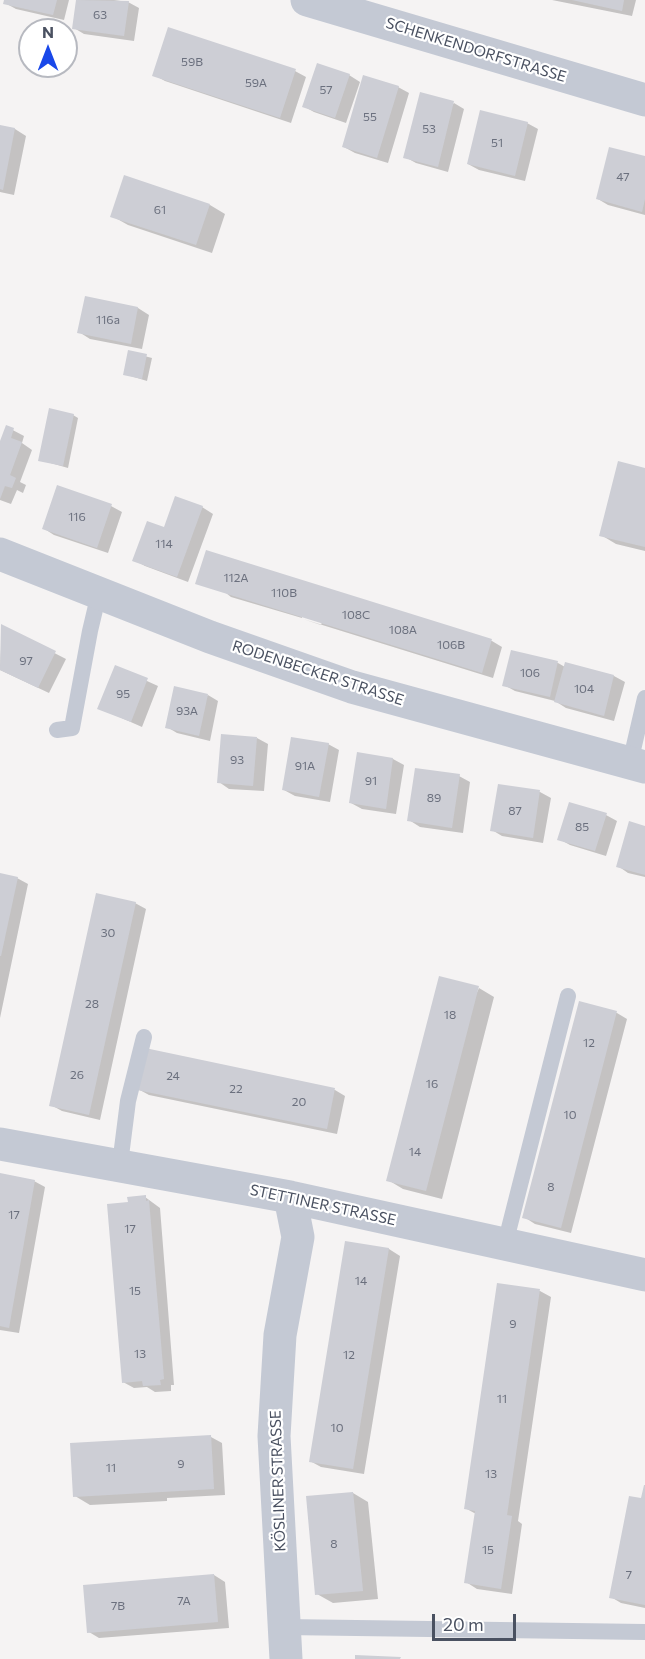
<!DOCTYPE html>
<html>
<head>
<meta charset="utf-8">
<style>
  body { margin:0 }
  #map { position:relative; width:645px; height:1659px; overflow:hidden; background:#f5f3f3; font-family:Commissioner,sans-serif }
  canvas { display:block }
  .north { position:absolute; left:18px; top:18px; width:60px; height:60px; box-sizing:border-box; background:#fff; border:2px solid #b7b9c0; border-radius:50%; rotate:0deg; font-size:16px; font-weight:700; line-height:24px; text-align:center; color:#4a5161 }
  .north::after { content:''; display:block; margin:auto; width:21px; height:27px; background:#1948e9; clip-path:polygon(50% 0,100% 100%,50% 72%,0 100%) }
  .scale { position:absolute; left:432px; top:1614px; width:84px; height:27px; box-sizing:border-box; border:3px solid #4a5161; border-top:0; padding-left:8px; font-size:18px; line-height:21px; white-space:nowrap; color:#4a5161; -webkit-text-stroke:4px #fff; paint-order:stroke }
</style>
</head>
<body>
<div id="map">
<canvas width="645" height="1659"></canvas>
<div class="north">N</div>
<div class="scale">20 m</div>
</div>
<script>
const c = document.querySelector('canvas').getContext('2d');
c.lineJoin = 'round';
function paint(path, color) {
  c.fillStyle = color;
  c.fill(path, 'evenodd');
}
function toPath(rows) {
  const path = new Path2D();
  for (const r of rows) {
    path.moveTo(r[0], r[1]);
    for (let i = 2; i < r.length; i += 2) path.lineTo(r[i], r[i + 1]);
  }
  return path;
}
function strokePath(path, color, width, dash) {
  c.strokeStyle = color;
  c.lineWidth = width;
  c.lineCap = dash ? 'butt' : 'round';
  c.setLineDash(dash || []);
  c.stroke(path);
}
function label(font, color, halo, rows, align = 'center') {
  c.font = font + ' Commissioner,sans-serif';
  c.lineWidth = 4.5;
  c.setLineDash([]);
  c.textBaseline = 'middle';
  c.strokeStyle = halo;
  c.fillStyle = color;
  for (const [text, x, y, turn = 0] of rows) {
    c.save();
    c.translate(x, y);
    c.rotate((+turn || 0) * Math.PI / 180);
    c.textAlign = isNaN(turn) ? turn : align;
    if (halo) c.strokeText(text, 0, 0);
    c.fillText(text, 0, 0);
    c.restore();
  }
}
const shadow = toPath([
  [6,0,69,0,64,20,16,9,5,3],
  [78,0,114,0,128,2,139,8,134,41,84,34,74,28],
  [552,0,636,0,632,16],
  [295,71,306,77,291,123,165,81,154,75],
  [349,75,360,82,346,123,314,112,303,106],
  [398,87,409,93,388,163,355,153,344,147],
  [454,103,464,109,448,172,416,163,405,157],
  [527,123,538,129,525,181,479,170,468,164],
  [0,126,15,129,26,136,14,195,0,192],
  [645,157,645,215,608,205,598,199],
  [210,205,225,214,212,253,128,225,112,216],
  [86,298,138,308,149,315,142,349,90,339,79,332],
  [129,352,152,358,147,381,124,374],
  [73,415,78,418,68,468,40,460],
  [7,427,24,436,22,443,32,450,20,482,26,485,23,493,17,490,11,504,0,500,0,445],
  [645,470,645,551,616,544,601,535],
  [58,487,111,506,122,512,108,553,54,535,43,528],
  [202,507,213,514,188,582,145,566,134,560,165,529],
  [207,552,492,641,502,647,493,678,303,619,321,625,322,622,302,616,302,618,231,597,226,593],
  [2,626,66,659,49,693,0,670],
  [512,651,558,663,565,667,566,664,614,676,625,682,614,721,566,708,555,701,515,691,504,685],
  [116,667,158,686,142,727,99,708],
  [208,695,218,701,210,741,177,733,167,727],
  [257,738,268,744,264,791,229,789,219,782],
  [328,744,339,750,330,802,295,796,284,790],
  [358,754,393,759,404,765,396,814,362,809,351,803],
  [459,776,470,782,463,833,420,827,409,820],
  [499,786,540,792,551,798,543,843,502,836,492,830],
  [606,815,617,821,606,856,570,845,559,839],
  [645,827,645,877,628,873,618,866],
  [0,874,17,878,28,884,0,1018],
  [135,903,146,909,100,1120,62,1111,51,1105],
  [479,988,494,997,442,1199,403,1189,388,1180],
  [580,1003,617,1013,627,1019,571,1233,535,1224,524,1217],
  [138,1089,335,1090,345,1096,337,1134,149,1095],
  [0,1175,34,1181,45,1187,19,1333,0,1330],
  [145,1197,160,1208,174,1385,171,1385,171,1391,155,1392,147,1387,134,1388,123,1382],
  [346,1243,389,1249,400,1256,364,1474,321,1467,310,1461],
  [498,1284,540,1291,551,1297,518,1521,522,1524,512,1594,477,1589,466,1582,476,1514,465,1508],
  [211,1437,222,1443,225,1495,167,1498,167,1501,90,1505,75,1496],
  [645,1487,645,1608,621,1603,611,1597],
  [353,1493,368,1502,378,1599,333,1603,317,1594],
  [214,1575,225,1582,229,1628,99,1638,89,1632]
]);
const building = toPath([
  [4,0,57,0,53,15,3,4],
  [76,0,129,1,124,36,72,29],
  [572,0,624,0,622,11],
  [168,27,296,69,280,118,152,76],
  [317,63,350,74,335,118,302,107],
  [363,75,399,86,377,158,342,147],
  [420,92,454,101,438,167,403,158],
  [480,110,528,122,515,176,467,164],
  [0,125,15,128,3,190,0,189],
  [609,147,645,156,645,199,642,212,596,199],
  [124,175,210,204,196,245,110,217],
  [85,296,138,307,131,344,77,333],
  [128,350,147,354,142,379,123,375],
  [49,408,74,414,63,466,38,461],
  [6,425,14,428,11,438,22,442,10,475,16,478,12,488,5,486,0,499,0,441],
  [618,461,645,468,645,547,599,536],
  [57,485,112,504,97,548,42,529],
  [175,496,203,506,177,577,132,561,147,521,164,527],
  [206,550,492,639,482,673,195,584],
  [1,624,56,651,38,688,0,670],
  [511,650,558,661,550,697,502,686],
  [565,662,614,675,604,716,554,702],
  [115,665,148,678,131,722,97,709],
  [174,686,208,694,199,736,165,728],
  [221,734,257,737,253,786,217,783],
  [291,737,329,743,319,797,282,790],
  [357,752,393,758,386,809,349,803],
  [415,768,460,774,452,828,407,821],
  [498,784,540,790,533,838,490,831],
  [569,802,607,813,595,851,557,840],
  [629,821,645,826,645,875,616,867],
  [0,873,18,877,1,956,0,956],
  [96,893,136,902,89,1115,49,1106],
  [439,976,479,986,426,1191,386,1181],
  [579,1001,617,1011,561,1228,522,1218],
  [145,1048,335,1088,327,1129,137,1090],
  [0,1173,35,1180,9,1328,0,1326],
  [146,1195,146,1201,149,1200,164,1379,160,1380,161,1385,143,1386,142,1381,122,1383,107,1204,128,1202,127,1197],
  [345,1241,389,1248,353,1469,309,1462],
  [497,1283,540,1289,507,1515,512,1516,501,1589,464,1583,475,1511,464,1509],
  [211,1435,214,1489,73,1497,70,1443],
  [644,1485,645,1485,645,1605,609,1598,629,1496,641,1498],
  [353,1492,363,1591,315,1595,306,1496],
  [214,1574,218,1622,87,1633,83,1585],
  [355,1655,401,1657,400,1659,355,1659]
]);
const service = toPath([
  [57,730,72,728,90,631,99,593],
  [630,763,645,698],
  [120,1164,128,1101,144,1037],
  [505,1244,568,996],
  [284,1627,645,1632]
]);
const minor = toPath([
  [307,0,645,100],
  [0,554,210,637,352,687,645,767],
  [0,1144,290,1197,645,1275],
  [286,1659,274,1436,280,1335,298,1237,290,1197]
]);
const numberNames = [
  ["63",100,15],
  ["59B",192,62],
  ["59A",256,83],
  ["57",326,90],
  ["55",370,117],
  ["53",429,129],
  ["51",497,143],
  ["47",623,177],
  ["61",160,210],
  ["116a",108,320],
  ["116",77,517],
  ["114",164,544],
  ["112A",236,578],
  ["110B",284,593],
  ["108C",356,615],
  ["108A",403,630],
  ["106B",451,645],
  ["97",26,661],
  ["106",530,673],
  ["104",584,689],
  ["95",123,694],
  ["93A",187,711],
  ["93",237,760],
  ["91A",305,766],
  ["91",371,781],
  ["89",434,798],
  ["87",515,811],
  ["85",582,827],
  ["30",108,933],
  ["28",92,1004],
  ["18",450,1015],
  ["12",589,1043],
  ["26",77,1075],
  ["24",173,1076],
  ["16",432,1084],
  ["22",236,1089],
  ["20",299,1102],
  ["10",570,1115],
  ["14",415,1152],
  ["8",551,1187],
  ["17",14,1215],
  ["17",130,1229],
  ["14",361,1281],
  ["15",135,1291],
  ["9",513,1324],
  ["13",140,1354],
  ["12",349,1355],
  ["11",502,1399],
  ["10",337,1428],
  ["9",181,1464],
  ["11",111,1468],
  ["13",491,1474],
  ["8",334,1544],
  ["15",488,1550],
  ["7",629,1575],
  ["7A",184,1601],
  ["7B",118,1606]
];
const streetNames = [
  ["SCHENKENDORFSTRASSE",476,50,17],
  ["RODENBECKER STRASSE",318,673,18],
  ["STETTINER STRASSE",323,1205,12],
  ["KÖSLINER STRASSE",278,1481,-92]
];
paint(shadow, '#0003');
paint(building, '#cdced5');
strokePath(service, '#c4c9d4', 16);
strokePath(minor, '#c4c9d4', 33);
label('12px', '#6b707e', null, numberNames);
label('15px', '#4a5161', '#fff', streetNames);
</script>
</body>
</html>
